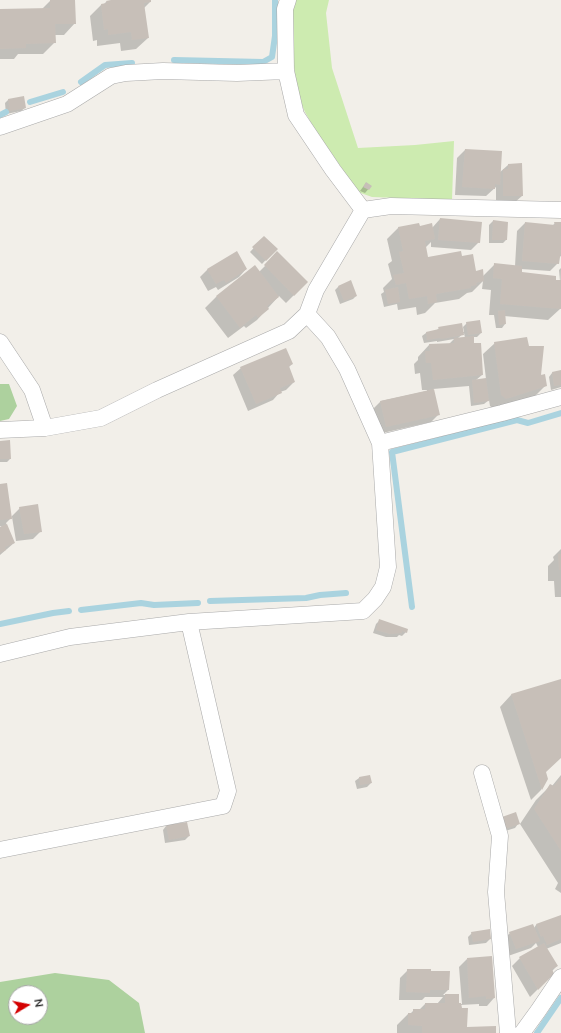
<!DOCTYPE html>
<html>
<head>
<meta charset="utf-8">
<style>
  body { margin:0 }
  #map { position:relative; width:561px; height:1033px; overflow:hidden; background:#f2efe9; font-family:Mulish,sans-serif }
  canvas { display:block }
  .north { position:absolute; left:8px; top:985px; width:40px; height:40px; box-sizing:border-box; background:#fff; border:1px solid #a7a7a7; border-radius:50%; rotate:80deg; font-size:11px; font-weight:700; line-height:16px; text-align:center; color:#222 }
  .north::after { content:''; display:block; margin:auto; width:14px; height:18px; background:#d40000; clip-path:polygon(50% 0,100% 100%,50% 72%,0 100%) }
</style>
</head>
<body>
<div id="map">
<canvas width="561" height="1033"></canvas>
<div class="north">N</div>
</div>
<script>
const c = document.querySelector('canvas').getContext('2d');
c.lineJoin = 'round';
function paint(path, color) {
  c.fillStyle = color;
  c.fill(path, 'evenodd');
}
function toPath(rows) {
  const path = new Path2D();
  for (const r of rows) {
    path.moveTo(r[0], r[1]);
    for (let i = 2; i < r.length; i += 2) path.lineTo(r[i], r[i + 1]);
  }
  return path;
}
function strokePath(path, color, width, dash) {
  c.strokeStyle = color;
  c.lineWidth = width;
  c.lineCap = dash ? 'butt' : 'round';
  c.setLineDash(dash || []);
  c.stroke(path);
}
const grass = toPath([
  [293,0,329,0,326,13,332,68,358,148,415,145,454,141,452,200,372,197,358,192,314,128,305,112,298,96,293,60]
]);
const forest = toPath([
  [0,384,9,384,17,406,9,419,0,421],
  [55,973,109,980,139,1003,145,1033,0,1033,0,982],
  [16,993,40,993,40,1017,16,1017]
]);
const shadow = toPath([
  [74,0,75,23,64,35,55,35,55,42,43,54,18,54,14,59,0,59,0,10,42,9,50,1],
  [114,0,150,0,150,2,144,8,148,38,136,49,121,51,120,43,97,46,97,40,93,41,90,16,101,5,103,5,106,2],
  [9,99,25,108,21,111,6,114,5,103],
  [465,150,499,173,508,165,521,164,522,196,514,203,496,204,496,187,486,196,455,195,457,158],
  [366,183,371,186,365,193,360,191],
  [440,219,479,242,471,250,431,247,431,242,425,248,427,258,461,257,475,272,483,276,495,264,515,266,517,231,525,223,552,226,555,223,561,223,561,256,558,258,558,263,550,271,521,269,521,273,560,281,559,270,561,268,560,309,548,320,504,316,505,324,502,328,496,328,494,315,489,315,491,290,482,289,483,281,472,292,467,293,459,299,435,303,425,313,417,315,416,307,398,310,397,304,384,307,381,294,384,292,383,288,392,279,388,264,392,261,387,239,399,227,432,228],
  [493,221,506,240,503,243,489,243,489,225],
  [264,237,276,249,262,264,250,252],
  [278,253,307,282,286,303,279,296,257,320,246,328,244,326,228,338,205,308,216,297,255,267,259,272],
  [208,269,246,269,239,277,218,290,216,287,208,291,200,277],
  [350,282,356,296,353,299,340,304,335,290,338,287],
  [467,323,481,333,477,337,473,337,473,344,482,375,476,380,486,379,483,354,495,343,528,346,546,385,534,397,494,409,490,406,489,400,484,404,471,406,469,386,433,389,438,415,431,422,378,434,373,409,381,401,427,391,427,390,422,390,420,373,415,374,414,364,418,360,418,357,429,345,449,344,454,339,437,342,437,341,424,343,422,336,426,333,436,331,439,328,464,332,463,327],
  [464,333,465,338,458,338],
  [292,364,288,368,294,382,286,390,280,392,273,400,248,411,233,375,241,368],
  [561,371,561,387,551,390,549,377,552,373],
  [0,442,10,459,7,462,0,462],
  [0,485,11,517,20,508,41,531,33,539,16,541,12,517,6,523,14,543,0,555,0,528,2,527,0,526],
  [561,549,561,597,555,597,554,581,548,581,548,566,554,560,553,557],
  [380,620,406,632,402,636,399,635,397,637,386,637,373,633,376,624],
  [561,680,561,757,545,772,547,779,541,790,531,800,500,707,511,695],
  [561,775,561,893,555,889,558,883,520,824,536,800,551,785,552,786],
  [359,778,371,783,367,787,357,789,355,781],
  [499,821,518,824,515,828,502,832],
  [166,826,189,836,185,840,165,843,163,830],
  [561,916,561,943,546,949,557,966,552,971,553,974,530,997,512,966,520,958,538,947,536,943,531,948,508,956,502,941,510,933,534,928,536,925],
  [472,933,490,939,486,943,469,945,468,937],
  [467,959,494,998,487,1006,479,1006,479,1004,460,1005,466,1028,495,1033,397,1033,397,1025,408,1014,410,1014,414,1010,419,1010,425,1004,437,1004,443,997,425,997,422,1000,399,1000,400,978,408,970,430,972,448,990,443,995,458,995,458,1004,462,1004,459,967]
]);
const stream = toPath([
  [174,60,263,62,272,57,275,36,275,0],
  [81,82,105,65,132,63],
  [30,102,63,92],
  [0,115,6,112],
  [210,601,306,598,320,595,346,593],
  [412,607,392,452,517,420,528,423,561,413],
  [81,610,141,603,154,605,198,603],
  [0,624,53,613,69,611],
  [537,1033,561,998]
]);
const building = toPath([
  [50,0,75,0,76,24,55,24,56,43,26,44,26,48,0,49,0,9,50,8],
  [111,0,151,0,151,2,144,3,149,38,132,40,131,32,108,35,108,29,104,30,101,4,107,3,106,1],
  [24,96,26,108,10,111,8,99],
  [465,149,502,151,500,185,495,184,495,189,462,187],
  [522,163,523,196,503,196,503,169,508,169,508,164],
  [366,182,372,186,369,190,363,187],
  [440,218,482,222,480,243,438,240],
  [493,220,508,222,507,240,492,240],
  [525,222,555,225,554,222,561,222,561,250,559,264,522,261],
  [419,223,420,226,432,223,435,239,425,241,428,257,461,251,462,256,473,254,476,271,483,269,484,281,476,283,477,285,471,286,471,288,436,294,437,302,428,304,427,296,409,299,406,283,396,285,393,275,404,273,399,252,403,251,398,227],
  [264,236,278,249,266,261,252,247],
  [237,251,247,269,226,283,224,280,216,284,207,269],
  [277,251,308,282,294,296,264,265],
  [494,263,522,266,522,272,556,276,556,280,561,280,561,309,500,304,502,279,493,278],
  [255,265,279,297,267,306,269,309,258,318,256,315,240,328,216,296],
  [351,280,357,296,344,301,338,286],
  [398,287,400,302,388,304,385,290],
  [505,310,506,324,499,325,498,311],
  [480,320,482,333,468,335,466,322],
  [462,323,464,335,441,339,440,338,427,340,426,332,439,329,438,327],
  [474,336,474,343,481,343,483,375,433,380,431,363,426,363,425,351,430,351,429,344,454,343,454,338],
  [527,337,529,346,544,346,541,375,545,374,547,386,506,399,501,395,494,342],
  [286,348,293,364,289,366,295,382,280,388,282,393,256,404,240,367],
  [561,370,561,385,554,386,552,372],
  [486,378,489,401,474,403,472,380],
  [434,389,440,415,386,427,380,401],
  [10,440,11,459,0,459,0,441],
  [7,483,12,519,0,520,0,484],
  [38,504,42,532,24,534,19,507],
  [7,524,15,543,5,547,6,550,0,553,0,527],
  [558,554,561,554,561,570,559,570],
  [379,619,408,629,407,633,402,631,402,633,390,634,376,630],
  [561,679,561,758,546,772,548,779,542,790,511,694],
  [370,775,372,783,360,785,359,777],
  [561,777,561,851,534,809,550,784,554,786],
  [516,812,520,824,505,829,502,817],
  [187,822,190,836,169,840,166,825],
  [561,915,561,939,547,945,543,936,541,937,536,924],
  [533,924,540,941,516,949,509,932],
  [490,929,491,939,473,942,471,932],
  [544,943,558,966,552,969,554,974,538,990,519,957],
  [492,956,495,998,486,999,486,996,469,998,467,958],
  [407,969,431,969,431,971,450,971,449,990,430,990,430,993,406,992],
  [445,994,459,994,459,1003,461,1003,462,1008,468,1008,467,1027,496,1026,496,1033,422,1033,422,1026,408,1025,408,1013,413,1013,413,1009,425,1009,425,1003,445,1003]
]);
const street = toPath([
  [288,0,285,9,286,71,296,115,333,170,363,210],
  [0,127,67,104,111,76,126,73,163,71,237,73,286,71],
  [363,210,391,206,561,210],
  [0,342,32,390,45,428],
  [0,430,45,428,101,418,157,390,289,331,307,314,316,290,363,210],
  [380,443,502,413,561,397],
  [0,654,70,637,189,622,363,611,375,599,383,587,388,567,380,443,347,369,328,337,307,314],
  [482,773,500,836,496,892,508,1033],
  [0,850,223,806,228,791,189,622],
  [522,1033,538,1011,561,977]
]);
paint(grass, '#cdebb0');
paint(forest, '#add19e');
paint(shadow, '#0003');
strokePath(stream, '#aad3df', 6);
paint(building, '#c7bfb8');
strokePath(street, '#a9a9a9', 17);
strokePath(street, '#fff', 16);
</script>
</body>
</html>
